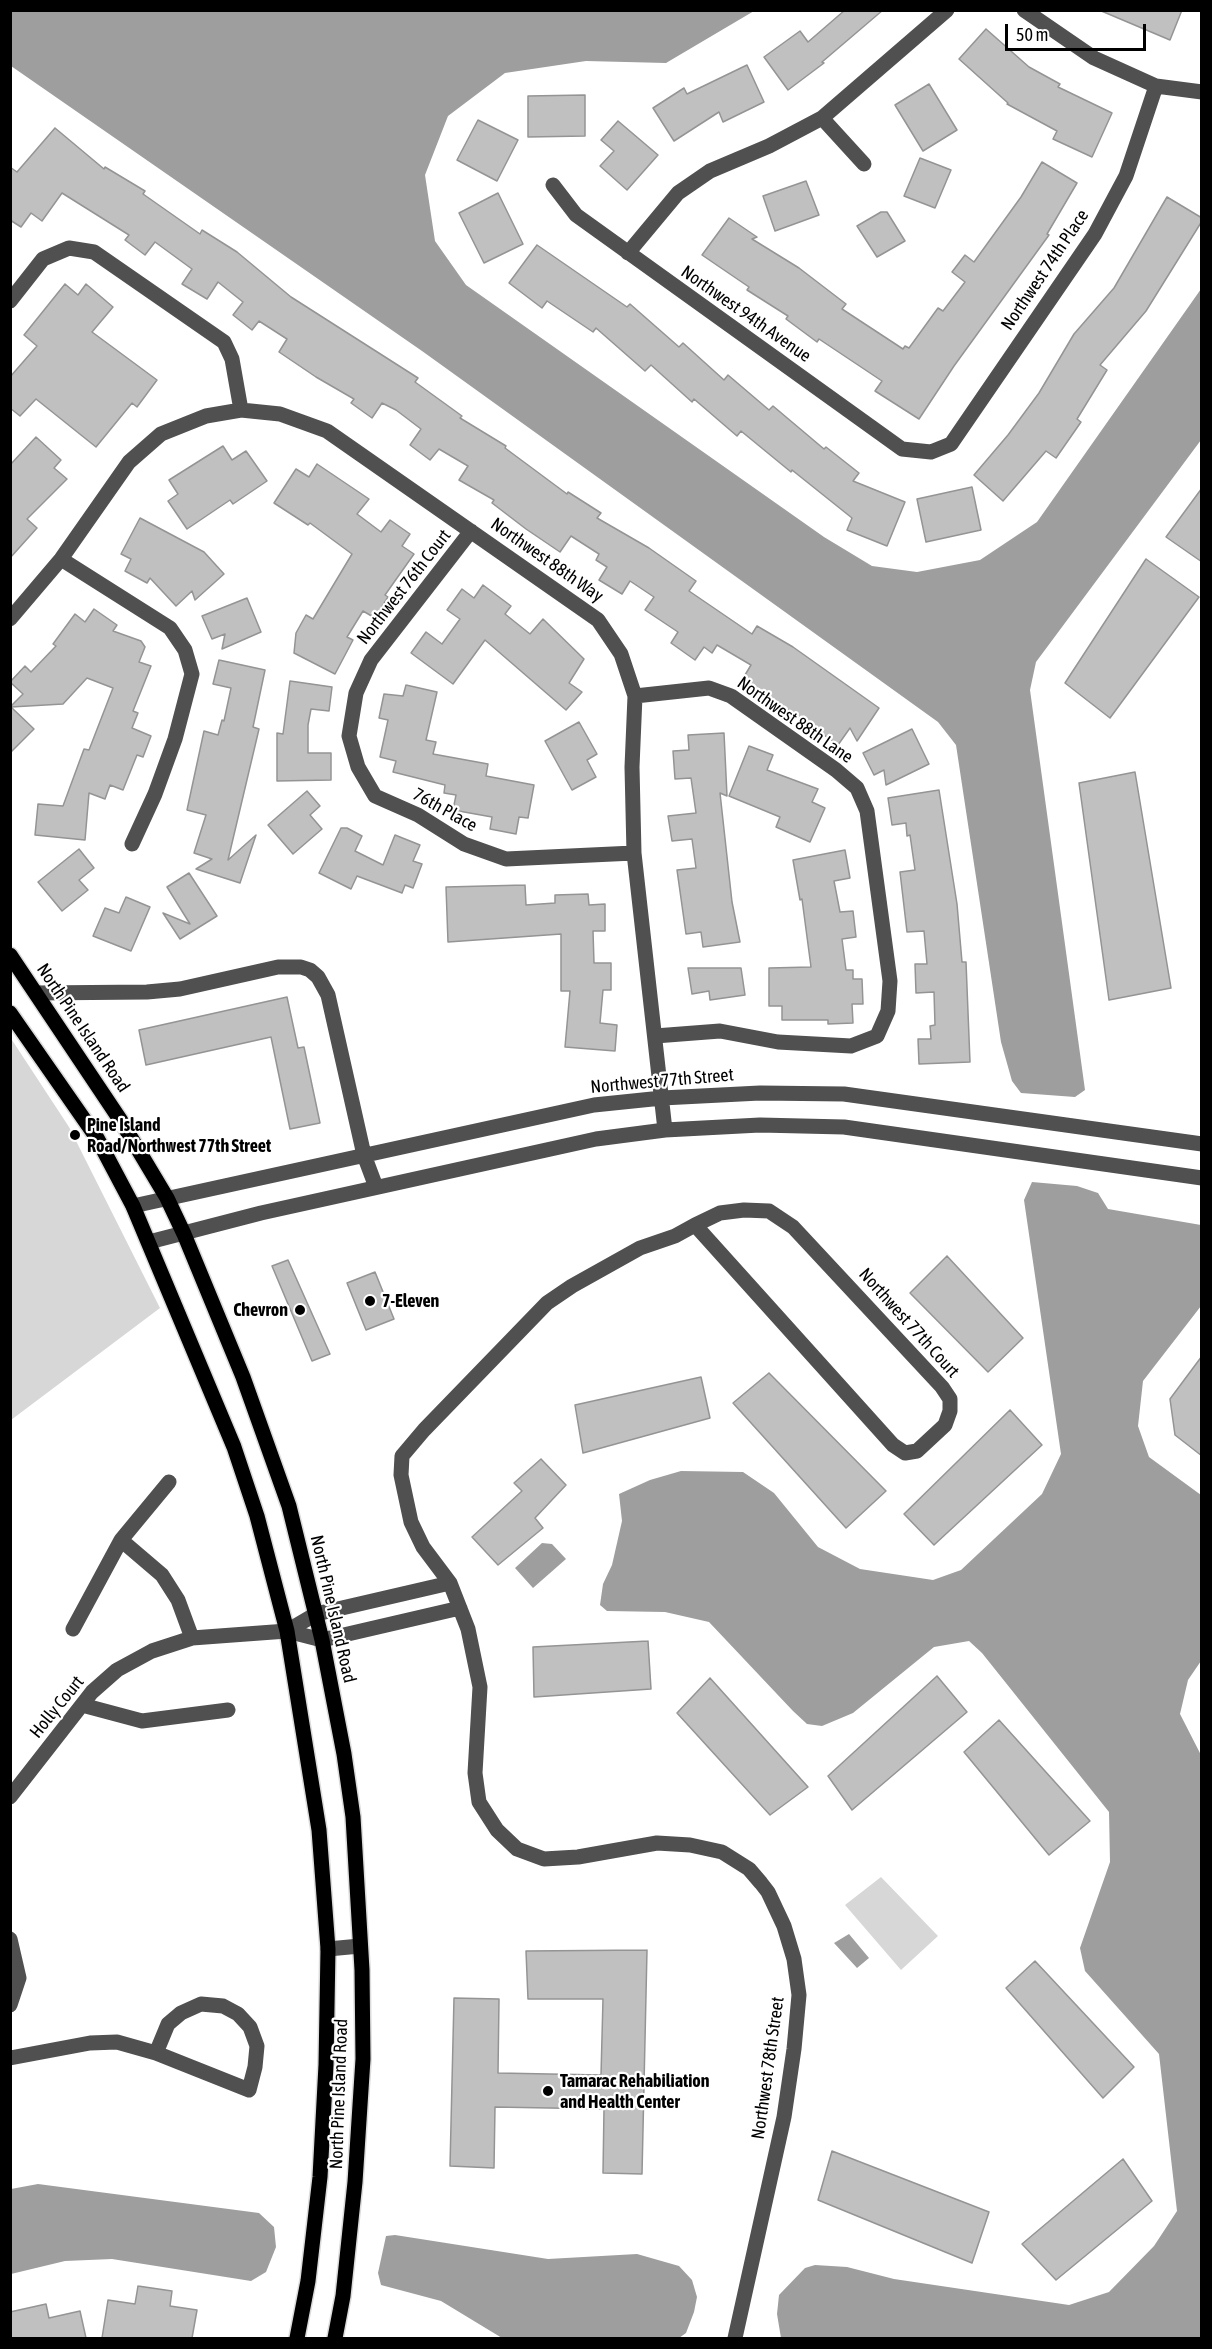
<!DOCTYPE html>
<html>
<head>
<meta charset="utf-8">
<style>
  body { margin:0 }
  #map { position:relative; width:1212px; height:2349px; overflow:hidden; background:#fff; font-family:"Asap Condensed",sans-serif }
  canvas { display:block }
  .frame { position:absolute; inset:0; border:12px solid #000; pointer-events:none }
  .scale { position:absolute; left:1005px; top:24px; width:141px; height:27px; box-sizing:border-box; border:3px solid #000; border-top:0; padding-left:8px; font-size:18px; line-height:21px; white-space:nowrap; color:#000; -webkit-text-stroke:4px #fff; paint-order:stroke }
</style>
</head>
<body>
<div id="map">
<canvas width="1212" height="2349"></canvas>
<div class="frame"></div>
<div class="scale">50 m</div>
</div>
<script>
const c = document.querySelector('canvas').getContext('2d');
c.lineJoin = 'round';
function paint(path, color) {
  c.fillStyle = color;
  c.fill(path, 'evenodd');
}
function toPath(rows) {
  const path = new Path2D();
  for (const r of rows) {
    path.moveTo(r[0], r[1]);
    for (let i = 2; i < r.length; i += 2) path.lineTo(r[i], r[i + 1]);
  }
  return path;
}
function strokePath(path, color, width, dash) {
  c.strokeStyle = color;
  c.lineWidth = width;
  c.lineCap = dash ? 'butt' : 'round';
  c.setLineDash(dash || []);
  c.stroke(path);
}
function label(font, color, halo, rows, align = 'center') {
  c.font = font + ' "Asap Condensed",sans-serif';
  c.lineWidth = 4.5;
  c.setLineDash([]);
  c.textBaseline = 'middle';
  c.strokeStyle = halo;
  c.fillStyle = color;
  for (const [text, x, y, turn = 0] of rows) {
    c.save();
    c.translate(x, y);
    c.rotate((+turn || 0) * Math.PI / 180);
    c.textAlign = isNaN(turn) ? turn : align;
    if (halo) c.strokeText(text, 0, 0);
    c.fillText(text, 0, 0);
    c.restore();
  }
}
const green = toPath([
  [10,1037,69,1127,160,1308,11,1420],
  [881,1877,938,1936,901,1970,845,1905]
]);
const water = toPath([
  [11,10,754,11,666,63,586,61,505,73,448,116,425,175,435,241,466,285,824,537,872,566,917,572,980,560,1037,522,1201,289,1201,440,1036,662,1030,690,1085,1090,1075,1097,1021,1093,1012,1081,1001,1042,956,745,938,722,422,351,11,66],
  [1032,1182,1077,1186,1098,1193,1108,1209,1201,1225,1201,1306,1143,1381,1138,1426,1149,1457,1201,1495,1201,1661,1188,1680,1180,1714,1202,1757,1201,2338,781,2338,777,2314,779,2295,805,2268,815,2265,847,2267,894,2279,1069,2305,1109,2292,1154,2246,1177,2211,1159,2054,1085,1971,1080,1948,1110,1862,1109,1812,982,1653,969,1641,934,1647,853,1713,822,1726,807,1724,793,1711,709,1622,665,1612,607,1611,600,1605,603,1584,612,1565,622,1521,619,1494,650,1480,681,1471,743,1472,774,1493,818,1547,860,1569,933,1580,961,1570,1042,1494,1061,1454,1024,1200],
  [542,1543,552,1544,566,1559,533,1588,515,1568],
  [849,1934,869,1958,857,1968,834,1943],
  [38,2184,259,2213,274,2227,276,2247,266,2272,251,2281,112,2259,65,2261,11,2274,11,2189],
  [395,2235,548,2259,637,2254,679,2266,692,2280,697,2297,694,2312,686,2333,679,2338,502,2338,441,2301,381,2285,378,2273,386,2236]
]);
const building = toPath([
  [845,10,883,10,822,62,824,63,788,90,764,57,800,31,808,42,845,10],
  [1099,10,1182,10,1170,40,1099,10],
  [986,29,1029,67,1060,84,1058,87,1112,113,1092,157,1053,139,1057,131,1007,104,1008,103,959,59,986,29],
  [747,65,764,102,723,122,719,112,674,141,653,108,684,88,687,94,747,65],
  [929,84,957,130,923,151,895,105,929,84],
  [585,95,585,136,528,137,528,96,585,95],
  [478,120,518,140,497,181,457,160,478,120],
  [618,121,658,155,627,190,600,166,614,151,601,140,618,121],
  [55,128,104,169,105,167,145,191,143,194,200,234,202,230,237,252,291,297,418,378,415,382,462,416,460,418,506,446,505,448,567,494,568,492,601,513,597,518,649,548,696,581,689,591,752,634,757,626,793,647,879,708,857,741,850,728,838,745,773,699,742,680,751,665,717,645,712,653,704,647,695,660,671,643,678,632,645,610,654,597,630,581,622,594,599,580,607,567,596,560,599,554,571,536,560,552,526,529,492,503,494,500,459,480,468,466,439,449,430,460,410,445,421,429,396,410,382,403,372,418,351,403,354,399,316,377,279,352,287,339,259,321,252,330,233,315,243,302,218,282,207,299,182,284,192,269,155,242,145,255,125,240,129,235,62,193,42,221,31,213,21,227,10,220,10,167,17,172,55,128],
  [920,158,951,170,935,208,904,196,920,158],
  [1042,162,1077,183,1047,234,1049,235,954,366,919,419,875,391,882,381,819,339,817,342,786,319,788,316,747,290,749,287,702,255,729,218,757,237,752,239,799,268,846,304,842,309,903,349,905,346,909,348,938,308,943,311,965,282,952,272,965,255,974,262,1021,197,1042,162],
  [806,181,819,215,775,231,763,196,806,181],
  [498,193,523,244,484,263,459,213,498,193],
  [1167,197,1202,218,1202,221,1146,311,1100,365,1107,370,1077,419,1081,422,1056,458,1046,451,1003,501,974,475,1008,435,1039,393,1074,334,1114,288,1167,197],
  [881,212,887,212,905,241,877,257,857,226,881,212],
  [537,245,627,307,630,304,679,347,683,343,724,380,728,375,769,410,773,406,824,449,826,447,859,473,853,481,905,502,887,546,847,530,852,518,792,470,791,472,741,431,737,436,694,399,692,402,651,365,645,371,596,328,593,332,547,301,542,308,509,283,537,245],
  [65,284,78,295,86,284,113,307,92,332,157,380,137,407,132,403,96,447,36,399,20,416,10,408,10,377,37,346,24,335,65,284],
  [36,437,61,460,54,468,67,479,27,519,37,528,10,558,10,465,36,437],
  [223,446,232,460,246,451,267,481,233,504,230,500,187,529,168,501,178,494,169,480,223,446],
  [317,464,369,499,357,514,381,532,390,520,410,534,402,546,414,554,385,595,388,597,375,618,363,611,347,637,353,640,335,674,294,653,296,633,306,615,313,619,352,554,310,523,308,525,274,503,296,469,309,477,317,464],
  [972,487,981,530,926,542,917,499,972,487],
  [1202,488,1202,562,1166,537,1202,488],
  [140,518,204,552,224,574,195,600,192,591,176,606,150,578,147,583,125,571,131,559,121,554,140,518],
  [1146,559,1199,597,1110,718,1065,683,1146,559],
  [483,585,511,606,505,614,530,634,543,619,584,659,569,683,582,692,566,710,485,640,453,684,411,653,426,632,442,644,460,619,447,610,462,589,474,598,483,585],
  [247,598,261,632,222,649,225,634,212,639,202,616,247,598],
  [94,609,117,625,113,631,141,641,145,647,139,662,151,666,133,711,138,713,132,728,151,736,143,757,137,755,123,790,110,785,105,799,89,793,85,840,35,835,38,804,63,806,84,749,89,750,113,688,87,678,63,704,11,707,34,729,10,753,10,707,23,694,10,682,25,666,31,672,56,646,53,644,75,614,85,622,94,609],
  [219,660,265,670,253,727,259,729,228,860,256,835,240,883,196,869,212,859,194,853,206,815,187,810,204,731,218,735,222,720,224,721,231,688,213,684,219,660],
  [290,681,332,687,329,711,311,709,308,725,308,753,331,753,331,780,277,781,277,733,283,734,290,681],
  [406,685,437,692,426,740,436,742,433,754,488,764,486,776,534,785,528,818,519,817,516,834,490,829,492,817,453,810,456,795,444,793,445,785,393,772,396,761,380,757,388,720,379,718,384,694,403,696,406,685],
  [579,722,597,754,587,760,596,777,572,790,545,741,579,722],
  [912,729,929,764,886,785,884,770,874,775,863,753,912,729],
  [724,733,727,796,720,793,732,902,740,942,703,947,701,932,686,934,677,870,696,868,692,839,672,841,668,816,696,813,691,778,675,779,673,751,689,750,688,735,724,733],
  [749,746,773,755,767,770,818,789,812,802,825,808,810,842,776,827,780,817,729,796,749,746],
  [1135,772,1171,988,1109,1000,1079,783,1135,772],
  [939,790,957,904,962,962,966,962,970,1062,919,1064,918,1039,931,1039,930,1026,935,1025,934,992,916,993,915,964,927,964,924,931,907,932,900,872,915,870,910,835,907,836,906,823,892,825,888,798,939,790],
  [307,791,320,806,310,815,322,829,293,854,268,825,307,791],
  [341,828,347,828,362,836,355,851,383,865,395,835,420,845,413,861,422,864,413,888,405,885,402,893,357,876,351,889,319,873,341,828],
  [79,849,94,868,79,880,88,890,62,911,38,882,79,849],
  [845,850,850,878,834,881,840,912,853,911,856,937,842,939,846,970,853,970,853,979,862,979,863,1004,852,1004,853,1023,828,1024,828,1020,782,1020,782,1006,769,1006,769,968,811,967,802,899,800,900,793,860,845,850],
  [189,873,217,916,180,939,163,913,190,924,167,887,189,873],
  [525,885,526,905,555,903,555,895,588,894,589,905,605,904,605,931,593,931,594,963,611,963,611,990,603,990,600,1023,617,1025,615,1051,565,1047,570,991,561,991,561,934,448,942,446,887,525,885],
  [126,897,150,907,131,951,93,936,105,908,119,913,126,897],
  [688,968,741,968,745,995,710,1000,709,991,692,994,688,968],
  [287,997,298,1048,304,1047,320,1123,290,1129,271,1037,146,1065,139,1030,287,997],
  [947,1256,1023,1338,988,1372,910,1293,947,1256],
  [288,1260,330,1354,312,1361,272,1266,288,1260],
  [375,1272,394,1319,366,1330,347,1283,375,1272],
  [1202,1356,1202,1456,1175,1435,1170,1399,1202,1356],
  [769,1373,886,1491,846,1528,733,1403,769,1373],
  [701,1377,710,1418,583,1453,575,1405,701,1377],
  [1010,1410,1042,1445,934,1545,904,1514,1010,1410],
  [541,1459,566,1485,535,1518,543,1528,498,1565,472,1537,522,1491,514,1483,541,1459],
  [648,1641,651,1689,534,1697,533,1647,648,1641],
  [937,1676,967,1712,852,1810,828,1776,937,1676],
  [710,1678,808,1787,770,1815,677,1713,710,1678],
  [999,1720,1090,1821,1049,1855,964,1752,999,1720],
  [647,1950,642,2174,603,2173,604,2109,495,2107,494,2168,450,2166,454,1998,499,1999,498,2073,601,2075,603,1999,528,1999,526,1951,647,1950],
  [1035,1961,1134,2067,1103,2098,1006,1988,1035,1961],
  [832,2151,989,2212,972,2263,818,2200,832,2151],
  [1123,2159,1152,2201,1056,2280,1022,2244,1123,2159],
  [138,2286,172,2291,170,2306,197,2310,192,2338,102,2338,108,2300,135,2304,138,2286],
  [46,2304,49,2318,80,2311,86,2338,10,2338,10,2312,46,2304]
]);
const minor = toPath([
  [1024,10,1094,58,1156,86,1202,92],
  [822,118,864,164],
  [553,185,576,215,902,449,931,452,951,444,1095,234,1126,176,1156,86],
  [628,253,678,193,710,171,769,146,822,118,947,10],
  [10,301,43,259,69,248,94,252,224,342,232,359,241,410,280,414,327,431,598,620,621,654,635,696,632,767,634,853,665,1130],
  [471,531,371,660,356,693,349,736,358,767,375,796,418,815,464,844,506,859,634,853],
  [61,559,170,628,185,650,192,674,175,739,155,794,132,844],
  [10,619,61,559,129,462,161,434,206,416,241,410],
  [635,696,709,688,731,696,836,770,857,788,867,811,890,981,888,1011,877,1036,851,1046,778,1042,720,1031,655,1036],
  [36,993,147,992,180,989,278,967,301,967,310,970,318,977,328,995,364,1155,376,1187],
  [133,1206,594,1105,662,1098,760,1093,844,1094,1202,1144],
  [695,1225,893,1445,905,1453,917,1451,945,1425,950,1411,950,1399,942,1387,793,1227,769,1211,744,1210,720,1213,695,1225,675,1236,640,1248,572,1286,547,1303,424,1430,402,1456,401,1475,411,1522,423,1547,450,1583,468,1629,480,1687,475,1773,479,1802,497,1830,517,1849,544,1859,578,1857,657,1843,690,1845,722,1852,749,1869,761,1883,768,1892,784,1926,794,1959,799,1995,794,2049,784,2117,735,2338],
  [149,1242,261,1213,596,1139,665,1130,760,1125,844,1127,1202,1178],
  [121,1540,169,1482],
  [73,1629,121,1540,162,1575,178,1600,192,1638],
  [287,1631,316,1614,450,1583],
  [82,1705,142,1721,228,1710],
  [10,1797,92,1692,117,1670,152,1651,192,1638,287,1631,322,1640,460,1608],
  [10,1939,19,1978,10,2005],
  [328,1949,360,1946],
  [10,2058,90,2043,117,2042,156,2053,249,2090,255,2067,257,2046,250,2027,238,2014,223,2006,201,2004,181,2013,168,2024,156,2053]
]);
const major = toPath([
  [10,955,121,1121,167,1198,184,1234,243,1377,289,1506,322,1640,344,1754,353,1817,362,1970,363,2059,355,2182,343,2296,335,2338],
  [10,1013,97,1138,133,1206,234,1447,257,1516,287,1631,319,1830,328,1949,326,2065,320,2177,308,2281,297,2338]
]);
const markers = [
  [75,1135,6,"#000"],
  [370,1301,6,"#000"],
  [300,1310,6,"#000"],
  [548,2091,6,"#000"]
];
const streetNames = [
  ["Northwest 74th Place",1045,270,-56],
  ["Northwest 94th Avenue",746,314,35],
  ["Northwest 88th Way",547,560,35],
  ["Northwest 76th Court",404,587,-52],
  ["Northwest 88th Lane",795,720,35],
  ["76th Place",445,810,29],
  ["North Pine Island Road",83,1028,56],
  ["Northwest 77th Street",662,1081,-5],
  ["Northwest 77th Court",909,1323,48],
  ["North Pine Island Road",333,1609,77],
  ["Holly Court",57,1707,-51],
  ["Northwest 78th Street",768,2068,-82],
  ["North Pine Island Road",339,2094,-88]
];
const poiNames = [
  ["Pine Island",87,1125],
  ["Road/Northwest 77th Street",87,1146],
  ["7-Eleven",382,1301],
  ["Chevron",288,1310,"right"],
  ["Tamarac Rehabiliation",560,2081],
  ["and Health Center",560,2102]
];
paint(green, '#d7d7d7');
paint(water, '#9e9e9e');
paint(building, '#c0c0c0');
strokePath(building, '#949494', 1.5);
strokePath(major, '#dbdbdb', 18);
strokePath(minor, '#505050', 15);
strokePath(major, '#000', 15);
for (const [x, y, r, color] of markers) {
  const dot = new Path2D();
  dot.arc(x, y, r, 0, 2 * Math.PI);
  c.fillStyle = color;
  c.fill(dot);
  strokePath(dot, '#fff', 2);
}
label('18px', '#000', '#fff', streetNames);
label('bold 18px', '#000', '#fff', poiNames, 'left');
</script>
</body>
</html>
